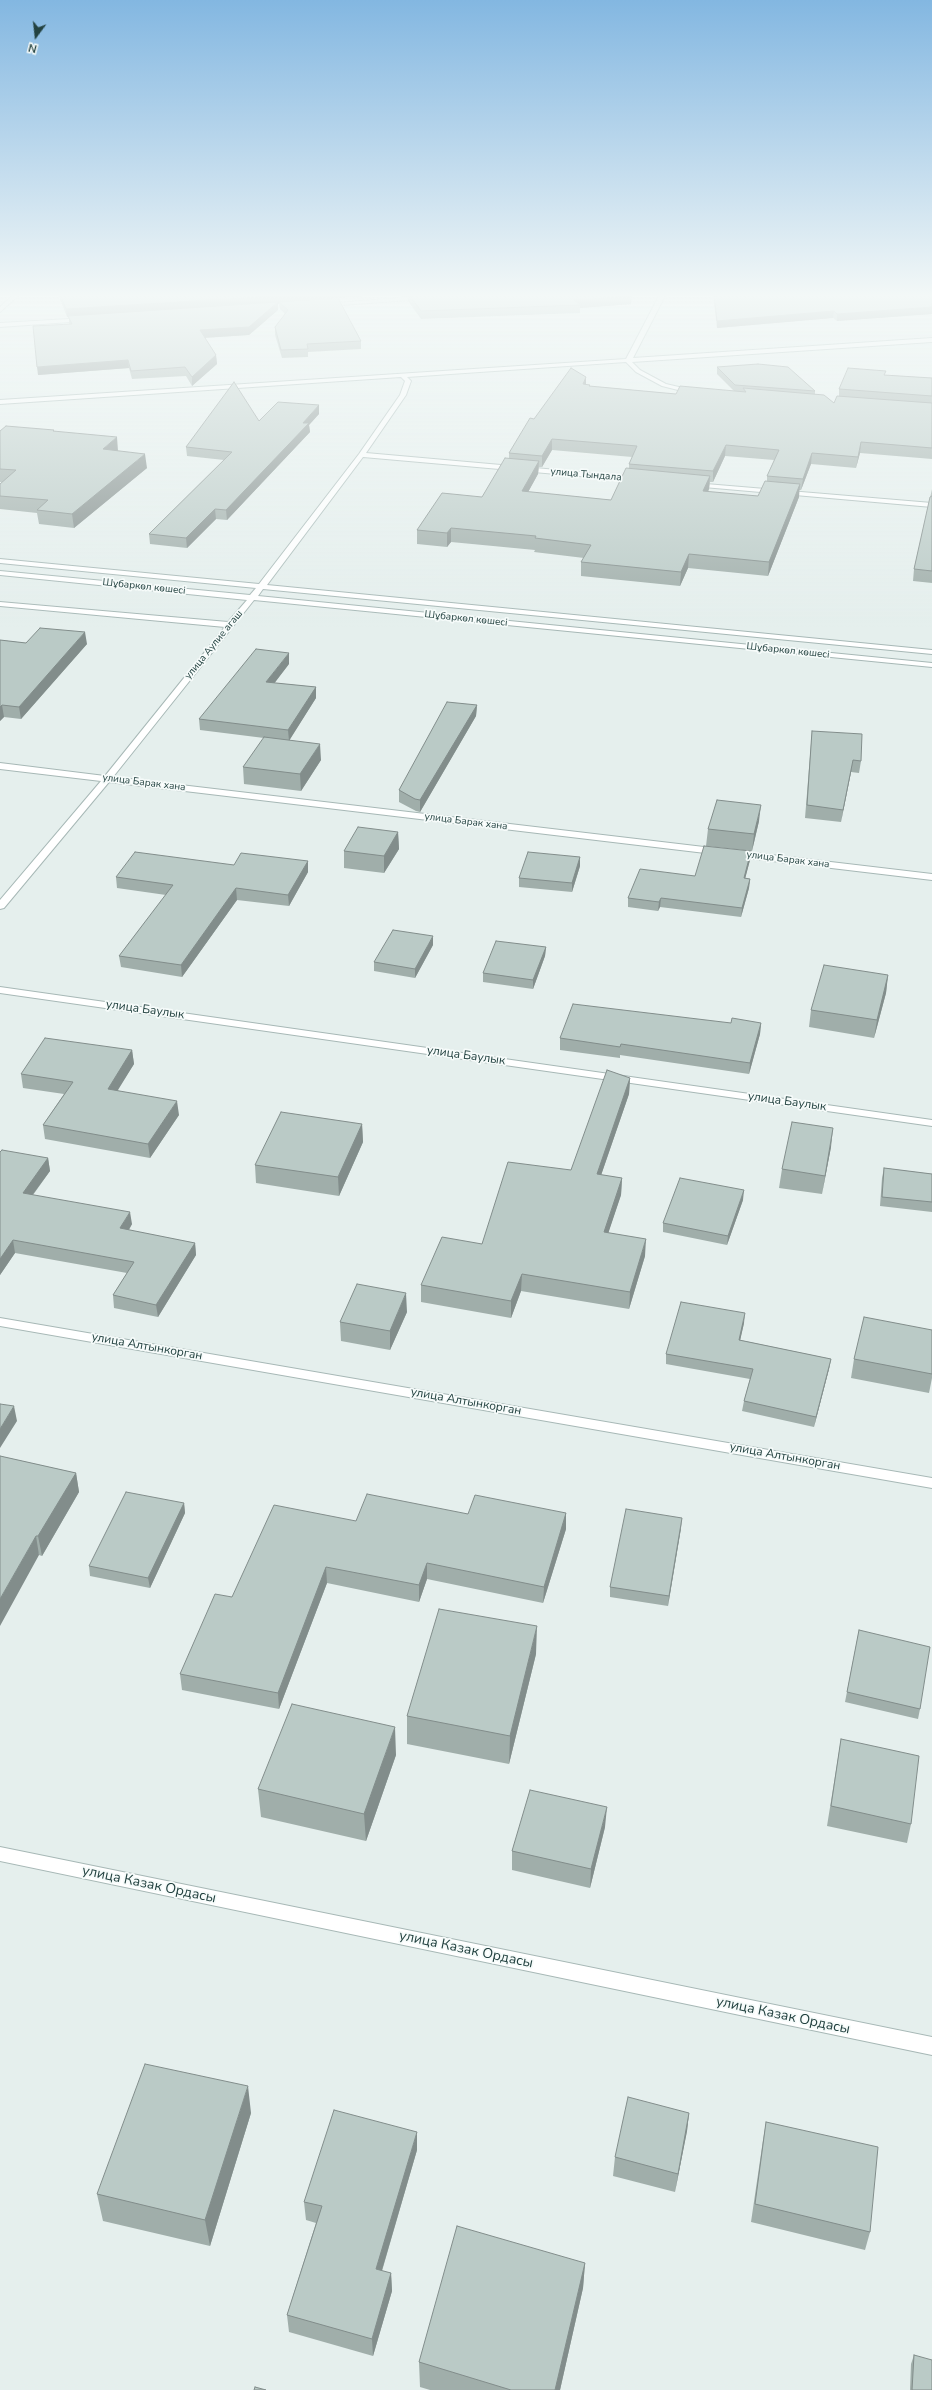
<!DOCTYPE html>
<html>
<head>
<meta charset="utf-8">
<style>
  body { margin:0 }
  #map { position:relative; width:932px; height:2390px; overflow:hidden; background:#e5efed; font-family:"Nunito Sans",sans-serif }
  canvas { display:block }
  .north { position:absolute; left:16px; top:16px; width:40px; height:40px; -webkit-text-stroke:3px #f6fbfa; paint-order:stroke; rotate:195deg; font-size:11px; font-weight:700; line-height:16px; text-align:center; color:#234240 }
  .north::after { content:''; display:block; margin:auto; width:14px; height:18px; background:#234240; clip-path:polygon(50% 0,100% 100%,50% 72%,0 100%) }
</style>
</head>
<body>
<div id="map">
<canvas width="932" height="2390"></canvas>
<div class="north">N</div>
</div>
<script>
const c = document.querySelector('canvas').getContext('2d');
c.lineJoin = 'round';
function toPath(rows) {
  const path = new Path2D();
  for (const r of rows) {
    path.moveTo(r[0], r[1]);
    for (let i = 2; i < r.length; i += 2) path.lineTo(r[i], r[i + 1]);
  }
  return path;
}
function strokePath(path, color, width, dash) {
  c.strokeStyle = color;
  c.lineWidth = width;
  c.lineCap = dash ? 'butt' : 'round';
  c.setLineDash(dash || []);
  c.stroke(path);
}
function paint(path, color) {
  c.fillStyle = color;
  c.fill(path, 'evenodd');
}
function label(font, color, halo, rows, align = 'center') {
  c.font = font + ' "Nunito Sans",sans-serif';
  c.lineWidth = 3.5;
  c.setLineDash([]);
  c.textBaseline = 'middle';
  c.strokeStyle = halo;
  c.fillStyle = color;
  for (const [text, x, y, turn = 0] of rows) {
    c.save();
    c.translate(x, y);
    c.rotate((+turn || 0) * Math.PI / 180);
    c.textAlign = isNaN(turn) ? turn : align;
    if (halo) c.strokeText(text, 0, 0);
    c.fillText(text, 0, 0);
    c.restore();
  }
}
const minor = toPath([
  [14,294,20,294,0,312,0,307,14,294],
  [660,294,666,294,633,358,932,338,932,342,632,362,640,370,666,384,696,391,696,393,694,394,662,386,636,372,626,362,407,377,411,381,406,395,366,453,636,477,639,479,636,481,363,457,267,585,932,650,932,654,263,589,258,596,932,663,932,667,254,600,113,777,932,874,932,880,109,782,4,908,0,909,0,900,101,781,0,769,0,763,105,776,225,627,0,606,0,602,228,622,247,600,0,575,0,571,250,595,256,588,0,563,0,559,259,584,359,454,400,395,405,381,401,377,0,404,0,400,626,359,660,294],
  [423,296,425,299,326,306,323,304,423,296],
  [86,318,84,321,0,327,0,323,86,318],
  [694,483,932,503,932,507,692,486,692,484,694,483],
  [0,987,932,1120,932,1126,0,993,0,987],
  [0,1318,932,1478,932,1488,0,1326,0,1318],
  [0,1847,932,2037,932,2055,0,1861,0,1847]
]);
const wall = toPath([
  [58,294,391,294,338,298,361,341,361,349,308,352,308,357,282,358,275,335,275,327,285,314,280,309,279,304,278,304,278,310,249,335,205,338,216,355,217,364,192,386,186,376,132,379,129,368,38,375,69,324,69,317,67,317],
  [404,294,630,294,631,304,580,308,580,313,421,319,408,301,408,296,405,296],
  [713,294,932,294,932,314,837,321,833,318,717,328],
  [717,367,815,391,815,394,834,403,839,396,839,389,885,375,932,378,932,459,860,453,856,468,811,464,801,490,799,490,799,497,768,576,688,568,680,586,581,576,581,562,584,558,534,552,535,550,451,542,447,547,417,544,417,530,482,497,509,458,509,453,534,419,586,384,590,386,676,394,734,391,717,374],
  [552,450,632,457,629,464,629,469,611,500,528,492,538,474,539,467,542,467],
  [725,456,774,460,767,476,767,481,758,496,708,492,709,489,710,482,713,482],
  [319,414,309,425,310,432,227,520,216,519,187,548,150,544,149,534,224,460,187,456,186,447,259,421],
  [54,430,54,431,118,451,147,468,74,528,39,524,37,513,0,509,0,484,2,482,0,482,0,431],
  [932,489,932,583,913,581,914,569],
  [0,640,26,643,87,644,21,719,4,717,0,721],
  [289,664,274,683,316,687,316,698,289,740,321,760,301,791,244,784,243,767,264,738,200,730,199,719],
  [477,705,476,716,420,812,416,811,399,802,399,790],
  [812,731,861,761,859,773,851,772,841,822,805,818],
  [759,821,752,851,706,846,708,829],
  [398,832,399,849,384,873,344,868,344,851],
  [580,857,580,866,572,892,519,887,519,878],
  [750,860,745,878,750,879,749,888,741,917,660,907,658,911,628,907,628,898,695,876],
  [308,861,308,872,289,906,237,900,182,977,121,967,119,956,166,895,117,888,116,877,234,865],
  [433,945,415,978,374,971,374,962],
  [546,947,545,956,533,989,483,982,483,973],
  [888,975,886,993,874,1038,809,1027,811,1010],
  [731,1023,761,1023,760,1034,749,1074,620,1055,620,1058,560,1050,560,1038],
  [132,1050,134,1064,117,1090,179,1115,150,1158,45,1139,43,1125,64,1094,23,1088,21,1074],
  [630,1078,629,1094,601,1175,622,1178,621,1195,608,1233,645,1256,629,1309,521,1291,511,1318,421,1302,421,1285,482,1244,571,1170],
  [362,1124,363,1142,339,1196,256,1183,255,1165],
  [831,1147,822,1194,779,1188,782,1169],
  [0,1152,48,1158,50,1171,33,1195,132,1224,129,1230,195,1243,196,1255,158,1317,114,1308,113,1295,127,1273,15,1253,0,1275],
  [884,1168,932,1174,932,1212,880,1206,882,1178],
  [743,1200,727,1245,663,1232,663,1223],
  [407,1312,390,1350,341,1341,340,1322],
  [744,1323,740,1340,831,1359,829,1369,814,1427,742,1411,744,1401,750,1379,666,1364,666,1354],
  [932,1330,932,1378,929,1393,851,1378,854,1359],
  [0,1456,76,1473,79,1492,42,1556,39,1555],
  [184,1503,185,1513,150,1588,90,1576,89,1566],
  [566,1513,566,1529,543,1603,427,1579,419,1602,327,1583,279,1709,182,1690,180,1674,232,1597,356,1521,468,1514],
  [681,1528,668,1606,610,1597,610,1587],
  [859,1630,920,1709,918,1719,845,1702],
  [536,1654,509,1764,407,1744,407,1716],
  [841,1739,911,1824,907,1843,827,1826],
  [396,1755,366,1841,261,1817,258,1789],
  [605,1827,590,1888,512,1870,512,1851],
  [251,2113,210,2246,103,2221,97,2194],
  [689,2113,687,2131,675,2192,613,2176,615,2157],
  [766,2122,870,2232,865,2250,751,2222,763,2140],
  [417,2150,382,2271,391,2273,392,2291,373,2356,289,2332,287,2315,316,2223,306,2220,304,2202],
  [585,2263,583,2288,560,2390,430,2390,420,2387,419,2362],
  [914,2355,932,2390,910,2390,911,2364]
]);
const shadedWall = toPath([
  [306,294,391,294,279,302,279,304,278,304,278,310,249,335,200,338,200,330,275,304,67,317,66,309],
  [405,294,408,294,408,296,405,296],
  [632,296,631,304,580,308,580,305,574,300],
  [932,307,932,314,837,321,837,314],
  [834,311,833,318,717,328,717,321],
  [216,355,217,364,192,386,192,377],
  [128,360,129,368,38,375,37,367],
  [586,377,586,388,583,384],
  [319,405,319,414,309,425,310,432,227,520,226,510,303,423],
  [117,437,118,451,104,463,103,449],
  [552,439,552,450,542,467,542,456],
  [861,442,860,453,856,468,858,457],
  [726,445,725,456,713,482,713,471],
  [812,453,811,464,801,490,803,479],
  [145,454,147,468,74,528,72,514],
  [539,461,538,474,521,505,522,491],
  [710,476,709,489,702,504,703,491],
  [800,484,799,497,768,576,769,562],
  [215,509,216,519,187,548,186,538],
  [451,528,451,542,447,547,447,533],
  [689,554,688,568,680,586,681,572],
  [85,632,87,644,21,719,19,707],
  [289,653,289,664,267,693,266,682],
  [316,687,316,698,289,741,288,730],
  [2,705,4,717,0,721,0,707],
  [477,705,476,716,420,812,420,800],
  [320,744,321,760,301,791,300,774],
  [853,760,851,772,841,822,843,810],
  [761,805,759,821,752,851,754,834],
  [398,832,399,849,384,873,384,856],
  [751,851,750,860,743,887,744,878],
  [580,857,580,866,572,892,572,883],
  [308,861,308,872,289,906,288,895],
  [750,879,749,888,741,917,742,908],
  [236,888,237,900,182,977,181,965],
  [661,898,660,907,658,911,659,902],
  [433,936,433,945,415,978,415,969],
  [546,947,545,956,533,989,533,980],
  [888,975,886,993,874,1038,877,1020],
  [761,1023,760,1034,749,1074,750,1063],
  [132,1050,134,1064,110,1103,108,1089],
  [630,1078,629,1094,596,1190,597,1174],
  [177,1101,179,1115,150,1158,148,1144],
  [362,1124,363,1142,339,1196,338,1177],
  [833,1128,831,1147,822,1194],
  [48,1158,50,1171,25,1205,23,1193],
  [622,1178,621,1195,603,1249,604,1232],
  [744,1190,743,1200,727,1245,728,1236],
  [130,1212,132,1224,122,1241,120,1228],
  [646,1239,645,1256,629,1309,630,1292],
  [13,1240,15,1253,0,1275,0,1259],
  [195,1243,196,1255,158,1317,156,1305],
  [522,1274,521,1291,511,1318,511,1301],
  [406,1293,407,1312,390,1350,390,1331],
  [745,1313,744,1323,738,1350,739,1340],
  [831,1359,829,1369,814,1427,816,1417],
  [14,1406,17,1421,0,1448,0,1429],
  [76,1473,79,1492,42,1556,38,1536],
  [184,1503,185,1513,150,1588,148,1578],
  [566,1513,566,1529,543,1603,544,1587],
  [682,1518,681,1528,668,1606,669,1596],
  [36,1536,39,1555,0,1626,0,1599],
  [427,1563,427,1579,419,1602,419,1585],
  [326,1567,327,1583,279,1709,278,1693],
  [537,1626,536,1654,509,1764,510,1736],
  [395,1727,396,1755,366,1841,364,1814],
  [607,1807,605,1827,590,1888,591,1869],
  [248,2086,251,2113,210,2246,205,2220],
  [689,2113,687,2131,675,2192,678,2174],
  [417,2132,417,2150,377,2287,376,2269],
  [585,2263,583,2288,560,2390,555,2390],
  [391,2273,392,2291,373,2356,372,2339]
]);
const building = toPath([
  [60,294,306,294,66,309,60,294],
  [409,294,630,294,632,296,574,300,580,305,421,311,409,294],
  [714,294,932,294,932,307,837,314,834,311,717,321,714,294],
  [338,298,361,341,307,344,308,349,281,350,275,327,288,310,279,302,338,298],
  [278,302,249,327,200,330,216,355,192,377,185,367,131,371,128,360,37,367,33,326,72,324,68,316,278,302],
  [758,364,788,367,815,391,735,385,717,367,758,364],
  [571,368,586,377,583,384,590,385,589,386,676,394,680,386,746,392,743,388,824,395,834,403,837,396,932,403,932,448,861,442,858,457,812,453,803,479,767,476,779,450,726,445,713,471,629,464,637,446,552,439,542,456,509,453,530,418,534,419,571,368],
  [848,368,886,371,884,375,932,378,932,396,839,389,848,368],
  [234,382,259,421,278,402,319,405,303,423,309,423,226,510,215,509,186,538,149,534,232,452,186,447,234,382],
  [6,426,54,430,53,431,117,437,103,449,145,454,72,514,37,510,48,500,0,496,0,484,16,470,0,469,0,431,6,426],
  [505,458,539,461,522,491,611,500,626,468,710,476,703,491,758,496,765,481,800,484,769,562,689,554,681,572,581,562,591,545,535,538,536,536,451,528,447,533,417,530,442,493,482,497,505,458],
  [932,496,932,571,914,569,930,497,932,496],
  [40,628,85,632,19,707,2,705,0,707,0,640,26,643,40,628],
  [256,649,289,653,266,682,316,687,288,730,199,719,256,649],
  [447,702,477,705,420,800,415,799,399,790,447,702],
  [812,731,862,734,861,761,853,760,843,810,807,805,812,731],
  [264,737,320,744,300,774,243,767,264,737],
  [717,800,761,805,754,834,708,829,717,800],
  [358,827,398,832,384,856,344,851,358,827],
  [704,846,751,851,744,878,750,879,742,908,661,898,659,902,628,898,640,869,695,876,704,846],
  [135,852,234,865,241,853,308,861,288,895,236,888,181,965,119,956,173,885,116,877,135,852],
  [528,852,580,857,572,883,519,878,528,852],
  [393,930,433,936,415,969,374,962,393,930],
  [496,941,546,947,533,980,483,973,496,941],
  [824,965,888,975,877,1020,811,1010,824,965],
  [573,1004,731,1023,732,1018,761,1023,750,1063,621,1044,620,1047,560,1038,573,1004],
  [45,1038,132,1050,108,1089,177,1101,148,1144,43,1125,73,1082,21,1074,45,1038],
  [607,1070,630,1078,597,1174,622,1178,604,1232,646,1239,630,1292,522,1274,511,1301,421,1285,442,1237,482,1244,508,1162,571,1170,607,1070],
  [281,1112,362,1124,338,1177,255,1165,281,1112],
  [792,1122,833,1128,825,1176,782,1169,792,1122],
  [2,1150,48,1158,23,1193,130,1212,120,1228,195,1243,156,1305,113,1295,134,1262,13,1240,0,1259,0,1152,2,1150],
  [884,1168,932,1174,932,1202,882,1197,884,1168],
  [680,1178,744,1190,728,1236,663,1223,680,1178],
  [357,1284,406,1293,390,1331,340,1322,357,1284],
  [681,1302,745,1313,739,1340,831,1359,816,1417,744,1401,753,1369,666,1354,681,1302],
  [864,1317,932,1330,932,1374,854,1359,864,1317],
  [0,1404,14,1406,0,1429,0,1404],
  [0,1456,76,1473,38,1536,36,1536,0,1599,0,1456],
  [126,1492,184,1503,148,1578,89,1566,126,1492],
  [367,1494,468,1514,475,1495,566,1513,544,1587,427,1563,419,1585,326,1567,278,1693,180,1674,215,1594,232,1597,274,1505,356,1521,367,1494],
  [626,1509,682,1518,669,1596,610,1587,626,1509],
  [439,1609,537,1626,510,1736,407,1716,439,1609],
  [859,1630,930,1647,920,1709,847,1692,859,1630],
  [292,1704,395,1727,364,1814,258,1789,292,1704],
  [841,1739,919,1756,911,1824,831,1806,841,1739],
  [530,1790,607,1807,591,1869,512,1851,530,1790],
  [145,2064,248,2086,205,2220,97,2194,145,2064],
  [628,2097,689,2113,678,2174,615,2157,628,2097],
  [334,2110,417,2132,376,2269,391,2273,372,2339,287,2315,322,2206,304,2202,334,2110],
  [766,2122,878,2147,870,2232,755,2204,766,2122],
  [457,2226,585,2263,555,2390,511,2390,419,2362,457,2226],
  [914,2355,932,2360,932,2390,912,2390,914,2355],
  [255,2387,266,2390,254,2390,255,2387]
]);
const farStreetnames = [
  ["улица Тындала",586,475,5],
  ["Шұбаркөл көшесі",144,587,6],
  ["Шұбаркөл көшесі",466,619,6],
  ["улица Аулие агаш",214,645,-51],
  ["Шұбаркөл көшесі",788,651,6],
  ["улица Барак хана",144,783,7],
  ["улица Барак хана",466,822,7],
  ["улица Барак хана",788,860,7]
];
const streetNames = [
  ["улица Баулык",145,1010,8],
  ["улица Баулык",466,1056,8],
  ["улица Баулык",787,1102,8],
  ["улица Алтынкорган",147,1347,10],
  ["улица Алтынкорган",466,1402,10],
  ["улица Алтынкорган",785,1457,10]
];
const nearStreetnames = [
  ["улица Казак Ордасы",149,1885,12],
  ["улица Казак Ордасы",466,1950,12],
  ["улица Казак Ордасы",783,2016,12]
];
strokePath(minor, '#a7b8b6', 2);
paint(minor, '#fff');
paint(wall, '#a0aeaa');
paint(shadedWall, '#828d8b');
paint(building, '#bacac6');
strokePath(building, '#828d8b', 1);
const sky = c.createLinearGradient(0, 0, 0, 629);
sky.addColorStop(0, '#83b7e1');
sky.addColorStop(0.47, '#f3f8f7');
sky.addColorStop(1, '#f3f8f700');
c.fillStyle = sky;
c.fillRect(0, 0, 932, 629);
label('10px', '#234240', '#f6fbfa', farStreetnames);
label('12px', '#234240', '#f6fbfa', streetNames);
label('14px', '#234240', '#f6fbfa', nearStreetnames);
</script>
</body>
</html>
